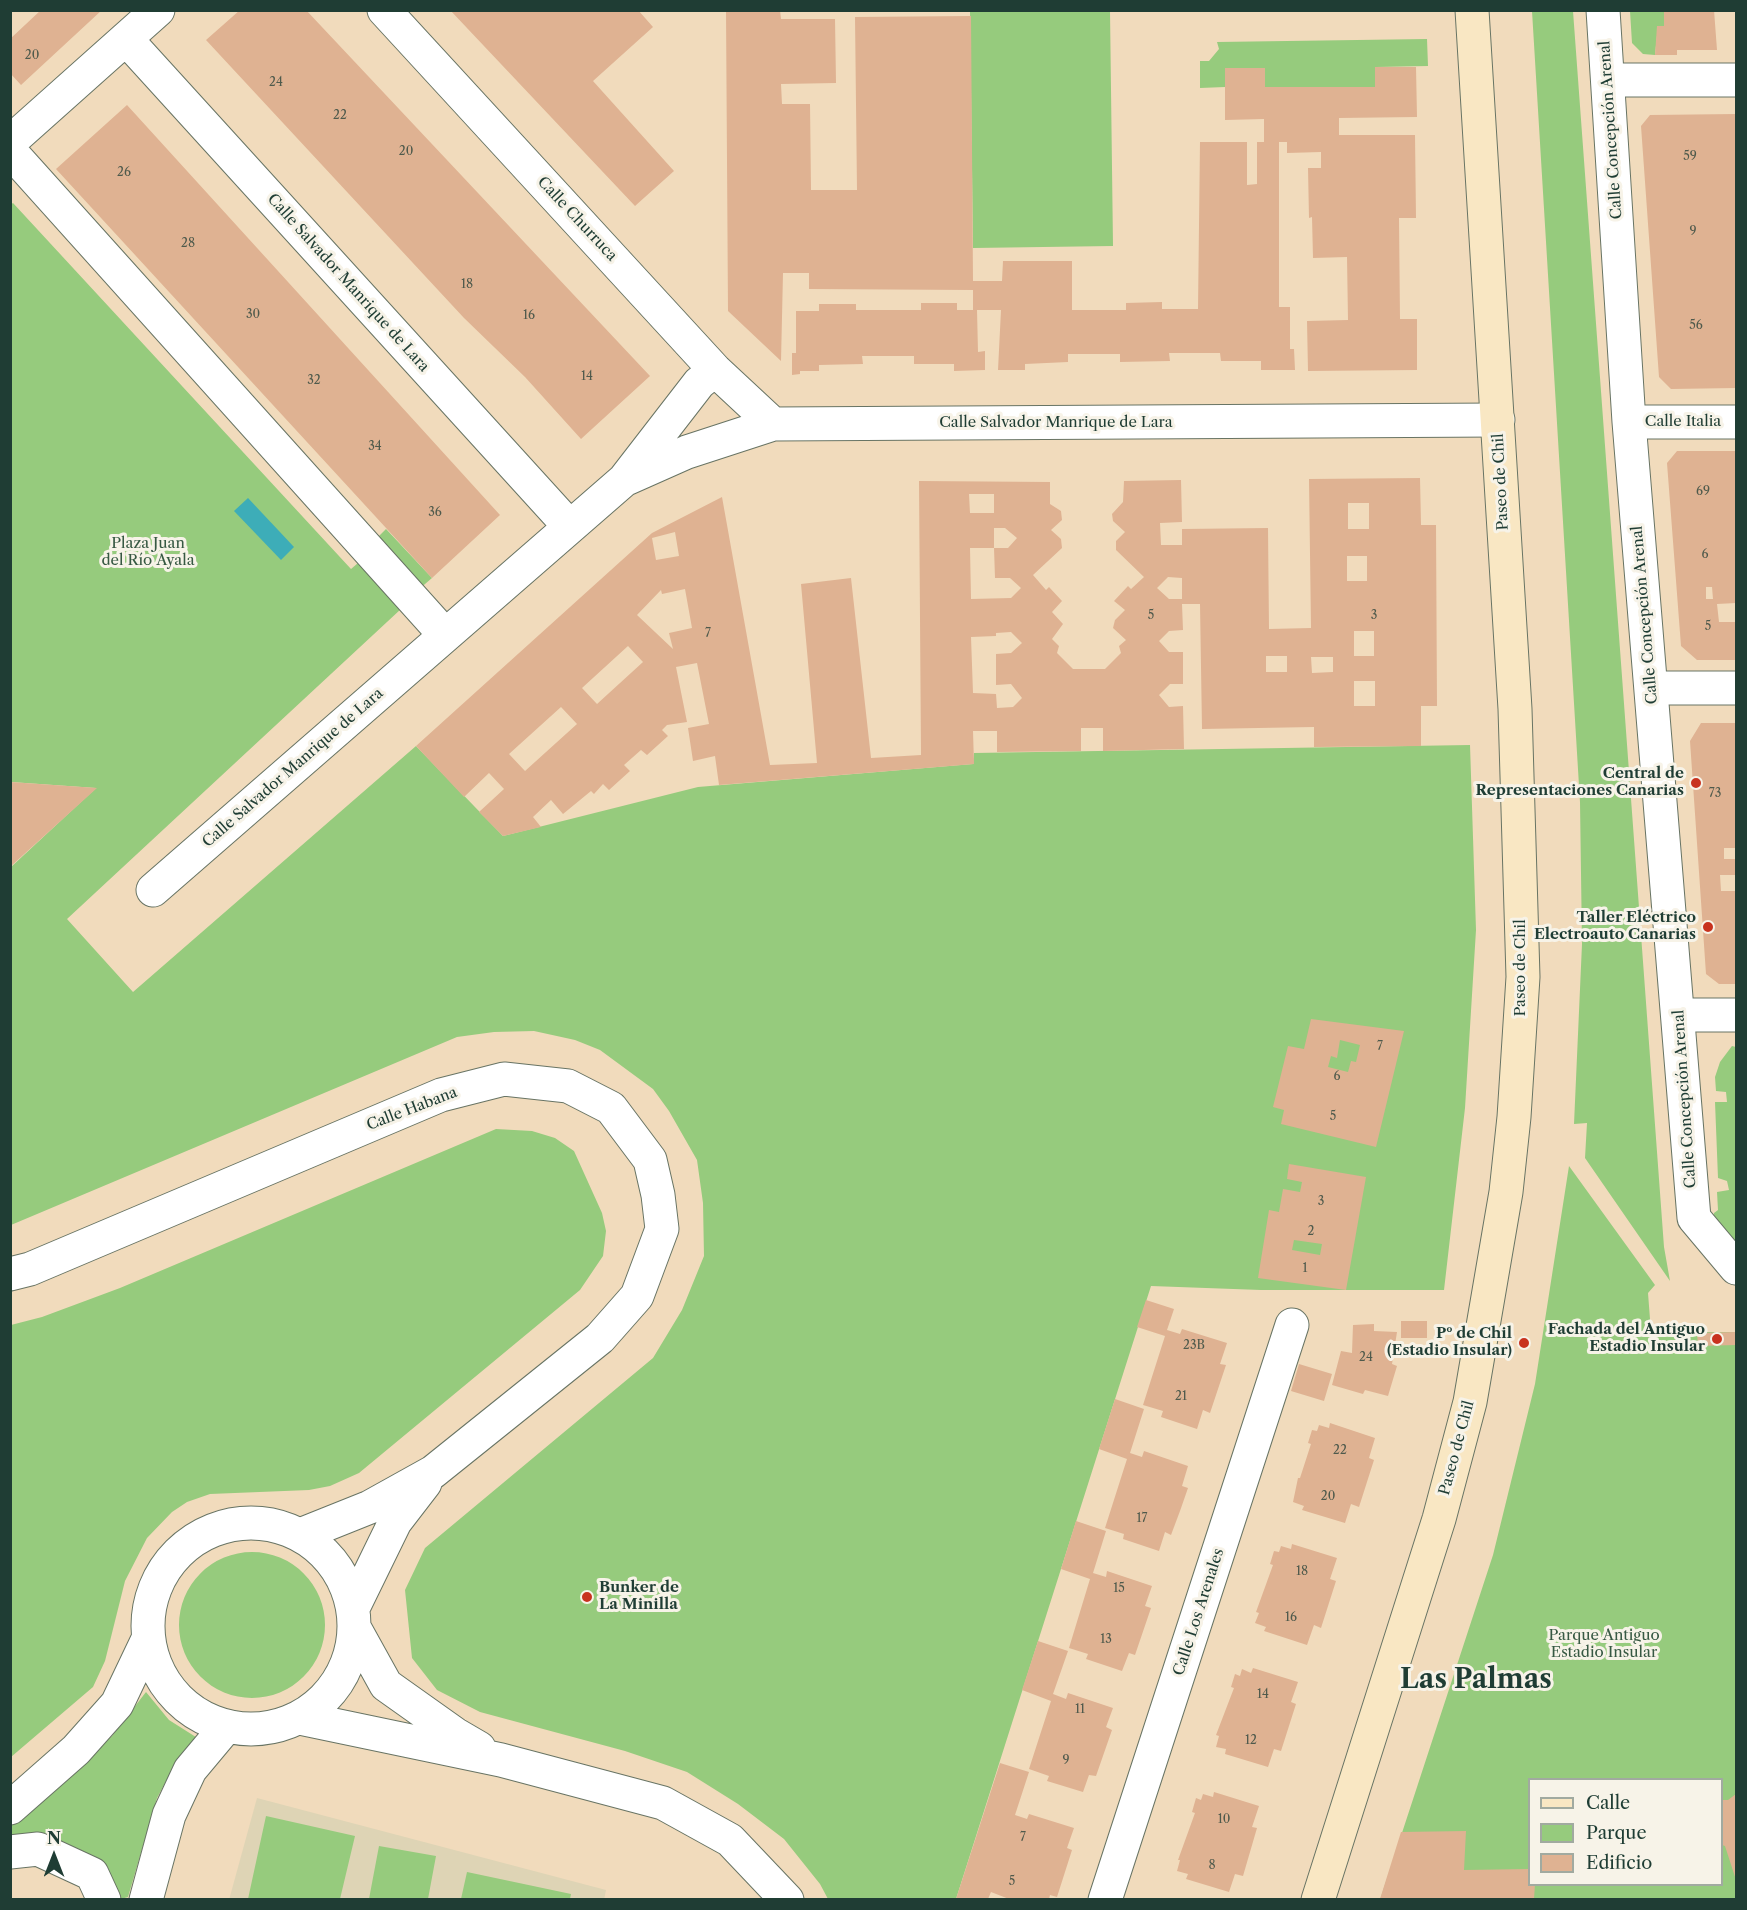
<!DOCTYPE html>
<html>
<head>
<meta charset="utf-8">
<style>
  body { margin:0 }
  #map { position:relative; width:1747px; height:1910px; overflow:hidden; background:#f1dbbc; font-family:"Libre Caslon Text",serif }
  canvas { display:block }
  .frame { position:absolute; inset:0; border:12px solid #1f3d34; pointer-events:none }
  .legend { position:absolute; left:1528px; top:1778px; width:195px; height:108px; box-sizing:border-box; background:#f7f3e8; border:2px solid #a1aaa0; margin:0; padding:8px 10px; list-style:none; font-size:18px; color:#1f3d34 }
  .legend li { display:flex; align-items:center; gap:12px; height:30px }
  .legend b { width:30px; border:2px solid #a1aaa0 }
  .north { position:absolute; left:24px; top:1826px; width:60px; height:60px; -webkit-text-stroke:4px #f7f3e8; paint-order:stroke; rotate:0deg; font-size:16px; font-weight:700; line-height:24px; text-align:center; color:#1f3d34 }
  .north::after { content:''; display:block; margin:auto; width:21px; height:27px; background:#1f3d34; clip-path:polygon(50% 0,100% 100%,50% 72%,0 100%) }
</style>
</head>
<body>
<div id="map">
<canvas width="1747" height="1910"></canvas>
<div class="frame"></div>
<ul class="legend">
<li><b style="height:8px;background:#f9e7c3"></b>Calle</li>
<li><b style="height:16px;background:#96cb7d"></b>Parque</li>
<li><b style="height:16px;background:#dfb292"></b>Edificio</li>
</ul>
<div class="north">N</div>
</div>
<script>
const c = document.querySelector('canvas').getContext('2d');
c.lineJoin = 'round';
function paint(path, color) {
  c.fillStyle = color;
  c.fill(path, 'evenodd');
}
function toPath(rows) {
  const path = new Path2D();
  for (const r of rows) {
    if (r.length === 3) {
      path.moveTo(r[0] + r[2], r[1]);
      path.arc(r[0], r[1], r[2], 0, 2 * Math.PI);
      continue;
    }
    path.moveTo(r[0], r[1]);
    for (let i = 2; i < r.length; i += 2) path.lineTo(r[i], r[i + 1]);
  }
  return path;
}
function strokePath(path, color, width, dash) {
  c.strokeStyle = color;
  c.lineWidth = width;
  c.lineCap = dash ? 'butt' : 'round';
  c.setLineDash(dash || []);
  c.stroke(path);
}
function label(font, color, halo, rows, align = 'center') {
  c.font = font + ' "Libre Caslon Text",serif';
  c.lineWidth = 6;
  c.setLineDash([]);
  c.textBaseline = 'middle';
  c.strokeStyle = halo;
  c.fillStyle = color;
  for (const [text, x, y, turn = 0] of rows) {
    c.save();
    c.translate(x, y);
    c.rotate((+turn || 0) * Math.PI / 180);
    c.textAlign = isNaN(turn) ? turn : align;
    if (halo) c.strokeText(text, 0, 0);
    c.fillText(text, 0, 0);
    c.restore();
  }
}
const built = toPath([
  [257,1798,606,1890,604,1900,229,1900]
]);
const green = toPath([
  [970,11,1110,11,1113,246,973,248],
  [1532,11,1573,11,1664,1247,1670,1281,1585,1158,1587,1123,1574,1124,1582,944,1580,802],
  [1630,11,1664,11,1664,26,1658,26,1655,55,1643,54,1632,43],
  [1427,39,1428,66,1376,67,1375,87,1265,87,1265,68,1225,68,1225,87,1200,88,1200,61,1209,61,1219,49,1217,42],
  [13,203,351,569,358,563,401,609,67,919,133,992,416,746,503,836,698,787,973,764,974,753,1470,745,1476,930,1465,1108,1444,1290,1261,1290,1151,1286,956,1899,828,1899,820,1884,784,1839,738,1804,687,1772,625,1751,480,1712,437,1690,412,1658,405,1590,425,1548,653,1358,682,1310,704,1256,703,1203,697,1160,669,1111,653,1089,600,1050,575,1040,534,1031,494,1032,457,1037,11,1225,11,867,96,788,11,782,10,205],
  [386,529,432,578,418,590,373,542],
  [1732,1046,1736,1047,1736,1246,1714,1233,1714,1213,1718,1210,1717,1192,1729,1190,1727,1181,1718,1178,1715,1102,1727,1102,1726,1092,1716,1091,1715,1077,1720,1062],
  [496,1129,532,1131,555,1138,574,1151,602,1213,606,1231,603,1256,580,1290,359,1473,330,1486,309,1490,210,1494,187,1502,172,1512,147,1538,125,1581,105,1661,93,1687,11,1757,11,1325,42,1317,120,1288],
  [1569,1166,1655,1285,1648,1293,1651,1332,1736,1332,1736,1899,1380,1900,1493,1555,1535,1384],
  [1530,1780,1722,1780,1722,1884,1530,1884],
  [252,1625,73],
  [146,1692,169,1720,199,1739,172,1770,157,1798,128,1897,121,1899,11,1842,11,1819,112,1736],
  [266,1816,355,1836,340,1899,248,1899],
  [379,1846,436,1856,428,1899,369,1899],
  [467,1872,571,1894,570,1899,461,1899]
]);
const water = toPath([
  [248,498,294,547,281,560,234,511]
]);
const building = toPath([
  [41,10,102,10,21,85,10,73,10,39],
  [240,10,306,10,650,376,581,439,525,377,464,318,206,40],
  [450,10,638,10,653,27,593,81,674,171,635,206],
  [726,10,780,10,781,19,835,19,836,83,781,84,782,104,810,104,811,190,857,190,855,17,971,16,973,281,1002,281,1003,261,1072,261,1072,310,1126,310,1126,303,1162,302,1162,309,1198,309,1200,142,1247,142,1247,185,1257,184,1257,142,1264,142,1264,119,1225,120,1225,68,1265,68,1265,87,1375,87,1375,67,1416,67,1417,117,1339,118,1339,135,1415,135,1416,218,1399,218,1400,319,1417,319,1417,370,1308,371,1307,321,1348,320,1347,257,1313,258,1312,217,1309,218,1308,168,1321,168,1321,152,1287,153,1287,142,1279,142,1279,307,1290,307,1290,349,1294,349,1295,370,1261,370,1261,361,1221,361,1220,353,1169,353,1170,361,1120,362,1120,354,1068,354,1068,362,1025,364,1025,370,998,370,1001,310,977,310,978,352,985,351,985,370,954,371,954,364,914,364,914,356,862,356,863,364,819,365,819,371,800,371,800,374,792,375,792,353,796,353,796,311,819,311,819,304,856,304,856,310,921,310,921,303,957,303,957,310,973,310,973,290,809,289,809,273,783,273,781,361,728,311],
  [1664,10,1714,10,1717,50,1677,50,1677,55,1655,55,1657,26,1664,26],
  [127,105,500,515,432,578,56,169],
  [1736,114,1736,388,1671,389,1659,377,1641,126,1650,115],
  [1677,451,1736,451,1736,603,1717,604,1719,622,1736,622,1736,660,1697,660,1681,646,1667,463],
  [1706,587,1712,587,1713,599,1706,599],
  [1420,478,1421,525,1436,525,1437,706,1421,706,1421,746,1314,747,1314,727,1202,729,1200,604,1182,604,1183,630,1169,631,1159,641,1169,652,1183,652,1183,684,1170,684,1159,695,1169,707,1183,706,1184,749,1103,751,1103,728,1081,728,1081,751,997,752,997,731,973,731,974,764,719,785,715,756,693,761,688,728,709,724,697,663,676,667,687,722,667,725,662,730,668,736,647,755,641,750,624,765,630,771,609,790,603,784,594,794,591,791,563,814,551,800,533,817,541,827,503,836,479,812,504,789,489,773,464,797,416,746,652,533,722,497,770,765,817,763,801,584,851,578,871,758,921,755,919,481,1050,482,1050,504,1061,511,1062,520,1051,530,1061,539,1062,548,1033,575,1046,590,1049,587,1062,601,1052,612,1063,624,1052,639,1059,646,1057,653,1073,669,1105,669,1121,653,1119,646,1126,640,1113,628,1115,620,1125,610,1114,601,1128,586,1131,589,1144,577,1116,550,1116,541,1125,532,1113,521,1112,514,1123,502,1124,481,1181,480,1182,522,1160,523,1161,545,1182,545,1182,529,1268,528,1269,629,1311,628,1309,479],
  [969,494,994,494,994,513,970,513],
  [1348,503,1369,503,1369,529,1348,529],
  [994,528,1005,528,1017,538,1008,548,994,548,995,578,1010,578,1021,588,1011,598,971,599,970,548,994,548],
  [675,532,679,556,656,560,652,538],
  [1347,556,1367,556,1367,581,1347,581],
  [1168,577,1182,578,1182,599,1169,599,1157,588],
  [685,589,692,628,669,633,673,649,637,615,661,590,662,594],
  [1354,631,1374,631,1374,656,1354,656],
  [1011,632,1022,643,1011,653,996,654,996,685,1011,684,1022,698,1013,707,997,708,996,694,973,693,971,637,996,636,996,633],
  [628,646,643,662,597,704,582,688],
  [1266,656,1287,656,1287,672,1266,672],
  [1311,657,1333,657,1333,672,1312,673],
  [1354,681,1375,681,1375,706,1354,706],
  [561,707,577,724,525,771,509,754],
  [1701,723,1736,723,1736,848,1724,848,1724,859,1736,859,1736,875,1720,875,1721,891,1736,891,1736,984,1719,984,1706,974,1690,741],
  [10,782,97,788,10,867],
  [1311,1019,1404,1031,1376,1147,1281,1124,1284,1110,1273,1107,1288,1046,1304,1049],
  [1340,1040,1360,1045,1356,1062,1351,1061,1348,1072,1328,1067,1331,1056,1337,1058],
  [1289,1164,1366,1177,1346,1290,1258,1278,1269,1210,1279,1212,1283,1189,1300,1192,1302,1182,1287,1179],
  [1294,1240,1322,1244,1320,1255,1292,1250],
  [1146,1300,1174,1309,1167,1330,1180,1334,1182,1329,1227,1343,1220,1364,1226,1365,1210,1413,1203,1410,1197,1429,1161,1417,1163,1411,1143,1405,1165,1336,1137,1327],
  [1401,1321,1427,1321,1427,1338,1401,1338],
  [1374,1324,1374,1331,1397,1332,1392,1364,1397,1366,1388,1396,1365,1390,1363,1394,1332,1385,1341,1351,1352,1353,1353,1325],
  [1736,1332,1736,1345,1698,1346,1697,1333],
  [1299,1364,1332,1374,1324,1401,1291,1391],
  [1115,1399,1144,1409,1130,1453,1142,1457,1144,1451,1188,1466,1182,1486,1188,1488,1180,1511,1171,1535,1165,1532,1159,1551,1123,1539,1124,1534,1105,1528,1127,1459,1099,1449],
  [1330,1423,1375,1438,1369,1458,1374,1460,1359,1507,1351,1504,1345,1523,1302,1510,1304,1506,1293,1502,1298,1478,1300,1478,1311,1444,1308,1443,1312,1430,1317,1431,1319,1425,1329,1428],
  [1076,1521,1106,1531,1093,1573,1106,1577,1107,1571,1152,1586,1145,1606,1151,1608,1135,1655,1129,1653,1122,1671,1086,1659,1088,1654,1069,1648,1090,1579,1061,1569],
  [1292,1544,1337,1558,1330,1579,1336,1581,1321,1628,1314,1625,1307,1645,1264,1631,1266,1627,1255,1623,1259,1613,1256,1612,1273,1565,1270,1564,1274,1551,1279,1552,1281,1546,1291,1549],
  [1038,1641,1068,1651,1053,1694,1066,1699,1068,1693,1113,1708,1106,1727,1112,1730,1096,1776,1089,1775,1083,1792,1047,1781,1049,1776,1029,1769,1051,1701,1022,1690],
  [1253,1668,1298,1682,1291,1702,1296,1704,1281,1751,1274,1749,1268,1767,1225,1754,1226,1749,1216,1747,1219,1736,1216,1735,1234,1688,1231,1687,1235,1674,1240,1676,1242,1669,1251,1673],
  [1000,1763,1029,1772,1015,1815,1027,1819,1029,1814,1074,1828,1067,1848,1072,1850,1057,1897,1050,1895,1049,1899,1009,1899,991,1892,988,1899,956,1899],
  [1214,1792,1259,1806,1252,1827,1257,1828,1243,1876,1235,1874,1229,1892,1186,1879,1188,1874,1177,1871,1180,1860,1178,1860,1195,1813,1192,1812,1196,1798,1201,1800,1203,1794,1213,1797],
  [1736,1794,1736,1880,1725,1846,1722,1845,1722,1800,1728,1800],
  [1466,1831,1464,1870,1530,1869,1530,1884,1535,1884,1534,1899,1380,1899,1401,1832]
]);
const street = toPath([
  [384,10,715,370,773,424],
  [1603,10,1629,422,1694,1218,1736,1268],
  [127,40,570,527],
  [1608,80,1736,80],
  [10,142,158,10],
  [10,151,445,635],
  [1629,422,1736,422],
  [624,480,687,452,773,424,1498,420],
  [1652,688,1736,688],
  [153,890,624,480,699,383,715,370],
  [1678,1015,1736,1015],
  [10,1274,30,1269,441,1095,504,1079,568,1086,611,1108,650,1160,658,1195,662,1229,637,1296,600,1338,433,1472,370,1507,300,1535],
  [251,1626,103],
  [353,1608,395,1522,425,1483],
  [355,1629,386,1685,455,1734,479,1748],
  [300,1718,501,1760,663,1803,730,1840,787,1900],
  [10,1808,76,1750,117,1704,148,1639],
  [10,1852,38,1849,92,1874,104,1900],
  [146,1900,169,1815,190,1770,226,1727],
  [1105,1900,1292,1325]
]);
const secondary = toPath([
  [1318,1900,1439,1519,1470,1402,1506,1192,1514,1117,1523,977,1515,709,1472,10]
]);
const markers = [
  [1696,783,6,"#c8321e"],
  [1708,927,6,"#c8321e"],
  [1717,1339,6,"#c8321e"],
  [1524,1343,6,"#c8321e"],
  [587,1597,6,"#c8321e"]
];
const numberNames = [
  ["20",32,56],
  ["24",276,83],
  ["22",340,116],
  ["20",406,152],
  ["59",1690,157],
  ["26",124,173],
  ["9",1693,232],
  ["28",188,244],
  ["18",467,285],
  ["30",253,315],
  ["16",529,316],
  ["56",1696,326],
  ["14",587,377],
  ["32",314,381],
  ["34",375,447],
  ["69",1703,492],
  ["36",435,513],
  ["6",1705,555],
  ["5",1151,616],
  ["3",1374,616],
  ["5",1708,627],
  ["7",708,634],
  ["73",1715,794],
  ["7",1380,1047],
  ["6",1337,1077],
  ["5",1333,1117],
  ["3",1321,1202],
  ["2",1311,1232],
  ["1",1305,1269],
  ["23B",1194,1346],
  ["24",1366,1358],
  ["21",1181,1397],
  ["22",1340,1451],
  ["20",1328,1497],
  ["17",1142,1519],
  ["18",1302,1572],
  ["15",1119,1589],
  ["16",1291,1618],
  ["13",1106,1640],
  ["14",1263,1695],
  ["11",1080,1710],
  ["12",1251,1741],
  ["9",1066,1761],
  ["10",1224,1820],
  ["7",1023,1838],
  ["8",1212,1866],
  ["5",1012,1882]
];
const streetNames = [
  ["Calle Concepción Arenal",1611,130,-94],
  ["Calle Churruca",577,219,47],
  ["Calle Salvador Manrique de Lara",348,283,48],
  ["Calle Italia",1683,422],
  ["Calle Salvador Manrique de Lara",1056,423],
  ["Paseo de Chil",1501,482,-93],
  ["Calle Concepción Arenal",1645,615,-95],
  ["Calle Salvador Manrique de Lara",293,768,-41],
  ["Paseo de Chil",1521,968,-90],
  ["Calle Concepción Arenal",1685,1099,-94],
  ["Calle Habana",412,1109,-21],
  ["Paseo de Chil",1457,1448,-75],
  ["Calle Los Arenales",1199,1612,-72]
];
const parkNames = [
  ["Plaza Juan",148,544],
  ["del Río Ayala",148,561],
  ["Parque Antiguo",1604,1636],
  ["Estadio Insular",1604,1653]
];
const poiNames = [
  ["Central de",1684,774],
  ["Representaciones Canarias",1684,791],
  ["Taller Eléctrico",1696,918],
  ["Electroauto Canarias",1696,935],
  ["Fachada del Antiguo",1705,1330],
  ["Estadio Insular",1705,1347],
  ["Pº de Chil",1512,1334],
  ["(Estadio Insular)",1512,1351],
  ["Bunker de",599,1588,"left"],
  ["La Minilla",599,1605,"left"]
];
const townNames = [
  ["Las Palmas",1476,1680]
];
paint(built, '#ded4b5');
paint(green, '#96cb7d');
paint(water, '#3dadb8');
paint(building, '#dfb292');
strokePath(street, '#687464', 35);
strokePath(secondary, '#687464', 35);
strokePath(street, '#fff', 33);
strokePath(secondary, '#f9e7c3', 33);
for (const [x, y, r, color] of markers) {
  const dot = new Path2D();
  dot.arc(x, y, r, 0, 2 * Math.PI);
  c.fillStyle = color;
  c.fill(dot);
  strokePath(dot, '#f7f3e8', 2);
}
label('12px', '#4f5a4c', null, numberNames);
label('15px', '#1f3d34', '#f7f3e8', streetNames);
label('15px', '#375943', '#f7f3e8', parkNames);
label('bold 15px', '#1f3d34', '#f7f3e8', poiNames, 'right');
label('bold 27px', '#1f3d34', '#f7f3e8', townNames);
</script>
</body>
</html>
